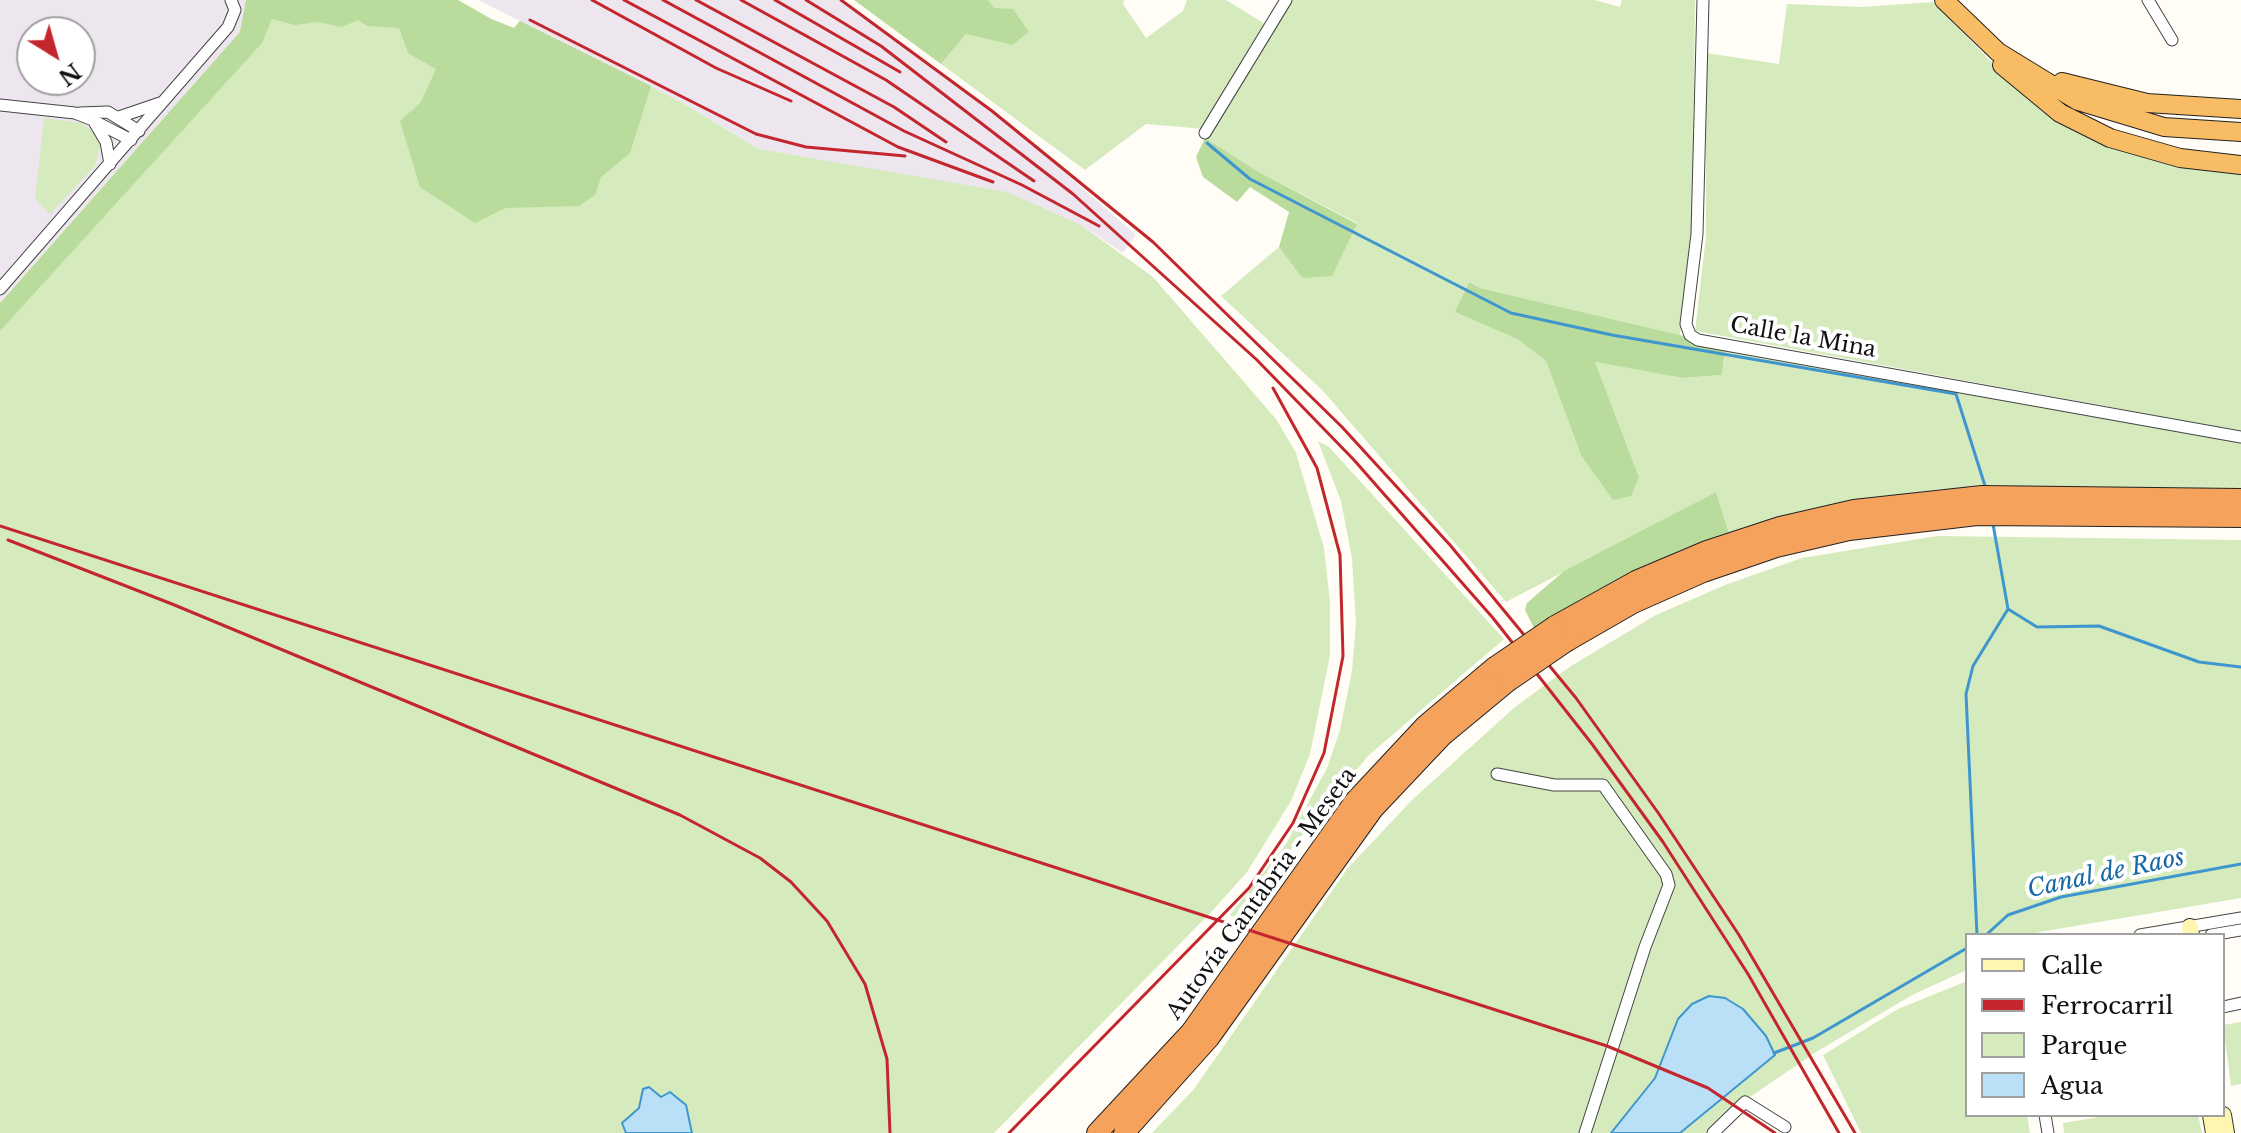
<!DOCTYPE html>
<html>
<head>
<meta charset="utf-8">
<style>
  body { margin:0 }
  #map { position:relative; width:2241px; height:1133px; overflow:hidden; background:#fffdf5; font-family:"Libre Baskerville",serif }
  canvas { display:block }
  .legend { position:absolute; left:1965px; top:933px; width:260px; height:184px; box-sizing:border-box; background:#fff; border:2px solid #a0a0a0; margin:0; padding:10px 14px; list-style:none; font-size:24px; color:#111 }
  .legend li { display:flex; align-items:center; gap:16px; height:40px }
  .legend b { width:40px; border:2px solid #a0a0a0 }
  .north { position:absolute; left:16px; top:16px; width:80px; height:80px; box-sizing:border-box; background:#fff; border:2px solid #a0a0a0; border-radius:50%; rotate:143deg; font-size:22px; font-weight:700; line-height:32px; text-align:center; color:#111 }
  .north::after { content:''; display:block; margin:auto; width:28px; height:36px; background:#c4262e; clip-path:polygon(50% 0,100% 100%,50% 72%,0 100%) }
</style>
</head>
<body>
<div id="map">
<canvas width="2241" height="1133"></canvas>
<ul class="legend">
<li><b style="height:10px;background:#fff6b0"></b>Calle</li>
<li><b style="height:10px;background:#c4262e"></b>Ferrocarril</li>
<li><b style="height:22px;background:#d5ebbd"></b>Parque</li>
<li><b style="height:22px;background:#b9e0f7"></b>Agua</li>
</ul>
<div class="north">N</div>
</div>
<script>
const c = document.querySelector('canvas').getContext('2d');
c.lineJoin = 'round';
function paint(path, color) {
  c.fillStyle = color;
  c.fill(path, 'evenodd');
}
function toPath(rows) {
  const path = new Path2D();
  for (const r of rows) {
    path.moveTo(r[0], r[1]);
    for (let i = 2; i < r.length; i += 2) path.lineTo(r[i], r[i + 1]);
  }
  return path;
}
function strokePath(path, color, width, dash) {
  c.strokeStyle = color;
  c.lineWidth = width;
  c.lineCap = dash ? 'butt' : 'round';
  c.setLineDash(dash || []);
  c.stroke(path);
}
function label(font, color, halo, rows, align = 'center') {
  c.font = font + ' "Libre Baskerville",serif';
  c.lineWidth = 8;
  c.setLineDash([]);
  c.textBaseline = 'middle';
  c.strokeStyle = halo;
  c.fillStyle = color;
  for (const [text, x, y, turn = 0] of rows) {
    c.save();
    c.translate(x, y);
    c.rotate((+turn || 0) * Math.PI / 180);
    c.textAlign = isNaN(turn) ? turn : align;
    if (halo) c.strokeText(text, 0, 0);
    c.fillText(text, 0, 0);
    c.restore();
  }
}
const industrial = toPath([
  [0,0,250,0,240,32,0,302],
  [32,32,80,32,80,80,32,80],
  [478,0,841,0,993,110,1136,235,1123,253,1081,225,759,149,681,102]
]);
const green = toPath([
  [458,0,491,19,514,28,520,21,681,102,759,149,1007,192,1081,225,1153,277,1276,419,1296,453,1324,548,1330,602,1330,655,1310,754,1291,801,1247,872,1214,909,994,1133,0,1133,0,303,240,32,250,1],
  [988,0,1124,0,1123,4,1146,38,1183,11,1187,0,1226,0,1265,24,1205,129,1146,124,1085,170,941,64,966,34,1012,45],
  [1288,0,1595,0,1620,7,1622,0,1695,0,1692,252,1680,335,1480,288,1469,282,1456,312,1517,339,1546,361,1581,455,1639,477,1595,362,1682,378,1722,375,1725,349,2241,442,2241,490,1942,489,1865,499,1729,533,1716,492,1506,602,1323,391,1221,296,1279,247,1302,278,1357,223,1259,172,1205,138],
  [1933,2,2027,99,2094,141,2162,162,2241,172,2241,431,1695,331,1706,236,1706,53,1779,64,1787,4,1861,7],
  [44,118,81,123,96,133,101,142,95,166,50,214,35,199],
  [1318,441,1329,447,1504,639,1369,755,1294,845,1240,921,1230,915,1286,844,1327,768,1340,730,1352,671,1356,623,1352,558,1341,501],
  [1937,536,2241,540,2241,898,2022,935,1967,935,1967,970,1914,994,1816,1052,1731,1110,1707,1133,1152,1133,1194,1089,1348,868,1413,799,1515,707,1571,666,1656,615,1725,585,1802,558],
  [1967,981,1967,1115,2027,1115,2030,1133,1861,1133,1823,1055,1898,1009],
  [2241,1022,2241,1084,2231,1086,2223,1025],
  [2111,1115,2198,1115,2202,1133,2064,1133,2063,1123]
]);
const forest = toPath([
  [246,0,458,0,491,19,514,28,520,21,651,86,630,153,601,177,595,195,579,206,505,208,475,223,420,187,400,121,421,102,436,69,408,53,399,28,367,26,358,20,342,27,318,22,295,25,272,19,262,43,0,331,0,303,240,32],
  [854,0,988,0,994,8,1013,9,1029,32,1012,45,966,34,941,64],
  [1205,138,1259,172,1357,224,1332,276,1302,278,1279,247,1289,212,1250,187,1237,202,1203,177,1196,157],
  [1469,282,1480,288,1680,335,1725,349,1722,375,1682,378,1595,362,1639,477,1631,496,1613,500,1581,455,1546,361,1517,339,1455,312],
  [1716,492,1729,533,1678,551,1534,628,1525,610,1527,603,1564,571]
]);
const water = toPath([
  [1709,996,1725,998,1743,1009,1766,1036,1775,1055,1680,1133,1611,1133,1655,1078,1678,1019,1692,1004,1709,996],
  [649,1087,661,1097,670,1092,686,1105,692,1133,626,1133,622,1123,639,1108,643,1089,649,1087]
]);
const stream = toPath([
  [1207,143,1250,179,1511,313,1612,335,1956,394,1986,489],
  [2008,609,2037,627,2099,626,2199,662,2241,667],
  [1977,935,1966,694,1973,666,2008,609,1993,524],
  [1986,935,2008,915,2061,897,2241,864],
  [1774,1053,1813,1038,1967,948]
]);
const minor = toPath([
  [1703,0,1697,234,1686,324,1690,335,1698,340,2241,437],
  [2148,0,2172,40],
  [0,105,75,113,93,120,106,142,110,164],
  [80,113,108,112,139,131],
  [119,117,160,103],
  [98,123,131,140],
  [1205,133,1286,0],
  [0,289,228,27,235,10,231,0],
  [1497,774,1554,785,1603,785,1666,874,1669,885,1645,947,1585,1133],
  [2140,935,2241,918],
  [2211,935,2241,930],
  [2223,1007,2241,1003],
  [2045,1115,2048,1133],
  [1713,1133,1745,1102,1785,1127]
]);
const secondary = toPath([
  [2190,927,2191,935],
  [2211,1115,2214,1133],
  [2223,1115,2226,1133]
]);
const trunk = toPath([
  [1944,0,1998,52,2078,101,2164,127,2241,132],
  [2002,65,2060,113,2110,138,2180,158,2241,165],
  [2062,82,2147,103,2241,109]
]);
const motorway = toPath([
  [1555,626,1636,581,1707,551,1780,527,1854,510,1982,496,2241,499],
  [1567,641,1633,603,1703,572,1776,547,1849,530,1977,515,2241,517],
  [1097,1133,1191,1032,1355,801,1425,726,1495,667],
  [1124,1133,1209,1038,1373,809,1443,735,1507,682]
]);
const rail = toPath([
  [592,0,716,68,791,101],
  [624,0,898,147,993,182],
  [663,0,904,131,1022,185,1099,226],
  [696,0,894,107,946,142],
  [741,0,886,80,1034,181],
  [775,0,900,72],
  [806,0,881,46,1073,194,1257,360,1354,460,1493,618,1592,744,1663,842,1748,974,1839,1133],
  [841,0,992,111,1153,242,1342,427,1450,545,1576,698,1659,814,1739,935,1855,1133],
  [530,20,756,134,806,147,905,156],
  [0,526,1607,1046,1708,1088,1775,1133],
  [8,540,172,604,680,815,760,858,791,882,827,921,865,984,887,1059,890,1133],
  [1009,1133,1249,888,1293,823,1324,753,1343,656,1340,555,1317,468,1273,388]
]);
const motorwayBridge = toPath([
  [1495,667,1555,626],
  [1507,682,1567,641]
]);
const streetNames = [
  ["Calle la Mina",1803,338,10],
  ["Autovía Cantabria - Meseta",1262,894,-54]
];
const waterNames = [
  ["Canal de Raos",2106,874,-12]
];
paint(industrial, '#eee6ef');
paint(green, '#d5ebbd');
paint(forest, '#b9dc9c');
paint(water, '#b9e0f7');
strokePath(water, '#3f96cf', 2);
strokePath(stream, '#3f96cf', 3);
strokePath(minor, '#444', 13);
strokePath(secondary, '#333', 18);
strokePath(trunk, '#222', 20);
strokePath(motorway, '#222', 22);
strokePath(minor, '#fff', 11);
strokePath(secondary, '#fff6b0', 16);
strokePath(trunk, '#f7bc64', 18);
strokePath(motorway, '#f5a25d', 20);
strokePath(rail, '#c4262e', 3);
strokePath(motorwayBridge, '#222', 22, []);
strokePath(motorwayBridge, '#f5a25d', 20);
label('22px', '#111', '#fff', streetNames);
label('italic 24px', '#1768a6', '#fff', waterNames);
</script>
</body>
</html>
